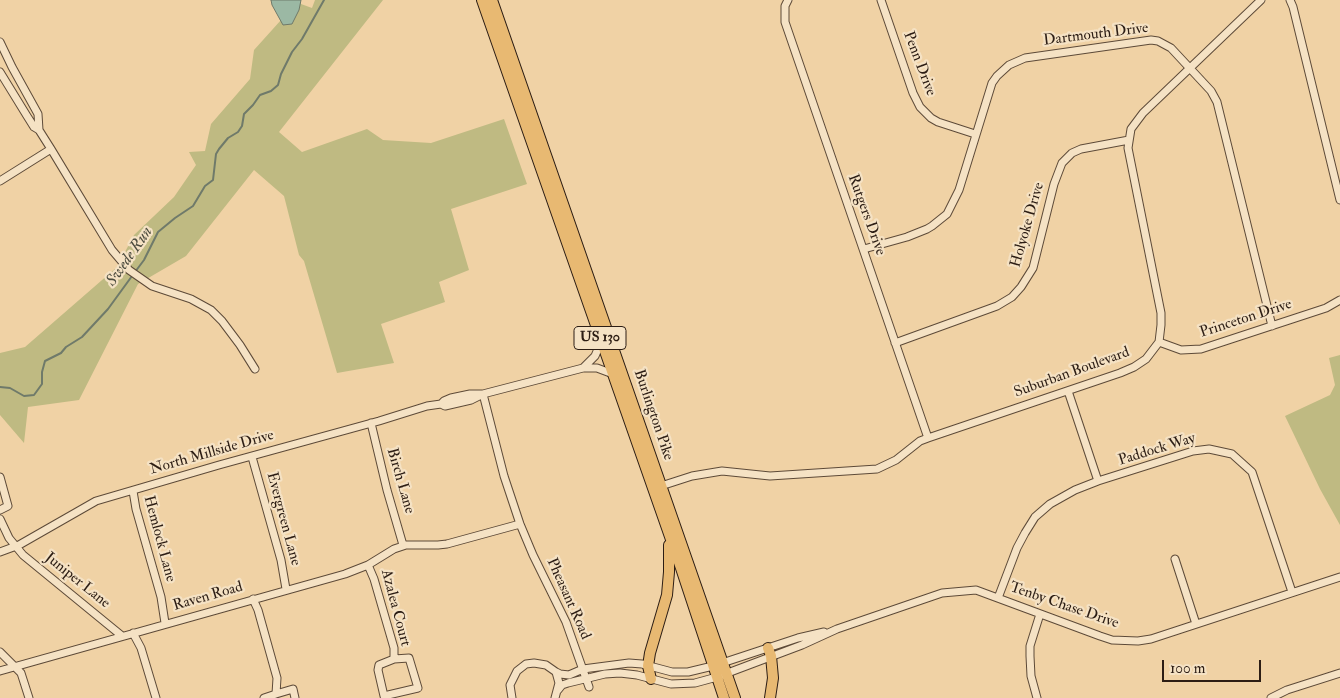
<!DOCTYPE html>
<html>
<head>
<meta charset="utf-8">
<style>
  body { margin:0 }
  #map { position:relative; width:1340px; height:698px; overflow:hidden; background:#f0d2a5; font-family:"IM FELL Double Pica",serif }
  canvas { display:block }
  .scale { position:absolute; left:1162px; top:660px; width:99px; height:22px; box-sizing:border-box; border:2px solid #2c1d14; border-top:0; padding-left:6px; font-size:15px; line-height:18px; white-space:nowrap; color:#2c1d14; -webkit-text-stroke:4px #f5e2c4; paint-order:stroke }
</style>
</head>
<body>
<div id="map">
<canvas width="1340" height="698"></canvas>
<div class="scale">100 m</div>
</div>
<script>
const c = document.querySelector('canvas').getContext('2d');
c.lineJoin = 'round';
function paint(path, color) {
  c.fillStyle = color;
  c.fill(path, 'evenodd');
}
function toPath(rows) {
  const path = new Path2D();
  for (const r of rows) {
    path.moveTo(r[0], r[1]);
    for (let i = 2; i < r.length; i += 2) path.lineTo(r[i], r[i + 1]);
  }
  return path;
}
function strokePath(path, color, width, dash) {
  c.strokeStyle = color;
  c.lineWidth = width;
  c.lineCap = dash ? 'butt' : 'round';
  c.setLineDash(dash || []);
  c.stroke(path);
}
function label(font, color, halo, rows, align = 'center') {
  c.font = font + ' "IM FELL Double Pica",serif';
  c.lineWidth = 4.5;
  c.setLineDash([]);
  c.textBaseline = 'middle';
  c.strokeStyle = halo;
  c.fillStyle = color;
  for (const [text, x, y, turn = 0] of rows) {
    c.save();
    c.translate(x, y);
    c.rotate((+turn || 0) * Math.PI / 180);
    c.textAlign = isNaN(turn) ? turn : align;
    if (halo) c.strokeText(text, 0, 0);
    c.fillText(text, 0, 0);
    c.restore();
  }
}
const green = toPath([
  [272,0,301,0,301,4,312,8,315,0,383,0,279,132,302,152,367,129,383,140,431,143,504,119,527,184,451,209,469,270,439,282,445,302,381,324,394,363,337,373,304,261,299,255,284,196,254,170,186,256,138,284,79,400,28,407,24,443,0,415,0,353,25,347,117,267,134,235,174,197,196,165,189,152,205,151,211,124,250,79,254,50,281,20],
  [1340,355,1340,525,1320,489,1285,416,1330,395,1335,385,1329,358]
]);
const water = toPath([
  [271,0,301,0,299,10,292,24,283,25,272,5,271,0]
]);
const stream = toPath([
  [135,272,144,260,158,232,175,218,193,206,205,186,213,180,216,154,219,149,228,138,238,132,242,126,244,114,253,105,260,95,271,91,278,85,281,74,292,52,302,39,324,0],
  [0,387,10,388,24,396,34,395,42,384,42,372,45,361,61,353,66,347,82,337,108,309,132,276]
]);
const minor = toPath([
  [788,0,785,6,785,22,928,438],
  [881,0,913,93,920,107,931,118,938,122,975,134],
  [1290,0,1293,7,1340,200],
  [0,42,12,67,38,114,39,130],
  [0,72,27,116,34,127,39,130,51,149,112,250,129,270,152,286,191,299,211,310,222,321,240,345,255,369],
  [0,181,51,149],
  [864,249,907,237,927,229,932,226,947,214,959,190,992,83,997,76,1009,65,1025,58,1151,40,1158,41,1171,48,1211,91,1217,102,1272,326],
  [1159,342,1181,350,1201,349,1326,308,1340,300],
  [895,343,997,306,1012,297,1021,287,1033,268,1054,184,1062,163,1072,153,1081,149,1129,140],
  [583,368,595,356,601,342],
  [1068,391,1098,481],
  [483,394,504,476,520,524,533,555,566,622,589,687],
  [441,404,444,401,451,398,470,394,483,394,583,368,597,368,613,374],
  [371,423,387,490,403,545],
  [252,457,281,560,286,589],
  [0,477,8,506,0,510],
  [661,486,692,476,722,471,770,476,877,469,896,460,920,441,928,438,1120,373,1134,367,1146,359,1159,342,1161,325,1161,313,1128,148,1131,129,1143,113,1261,0],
  [133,491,136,509,161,597,165,623],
  [0,519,9,538,23,555,122,636],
  [0,552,19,545,96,501,219,465,379,421,427,406,441,404,445,406,471,400,483,394],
  [1175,559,1196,624],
  [368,565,374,579,394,648,394,659,379,665,378,670,384,696,418,688,409,658,394,659],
  [998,598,1017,548,1025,533,1035,517,1050,504,1075,490,1098,481,1193,451,1209,449,1232,454,1252,472,1292,592],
  [253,599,258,610,277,678,276,694,264,698],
  [133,633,141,648,156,698],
  [0,652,21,673,29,698],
  [0,671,345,574,368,565,394,549,406,545,438,545,447,544,520,524],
  [556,672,560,674,569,675,583,669,629,663,642,664,672,672,688,672,713,666,798,638,824,632],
  [558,690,562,685,568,683,605,674,620,673,637,675,671,684,695,683,717,677,802,645,837,629,942,593,976,590,1100,636,1112,640,1138,641,1151,639,1340,577],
  [276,694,293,689,295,698],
  [512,698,510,685,517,671,526,664,534,663,546,665,556,672,559,683,555,698],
  [1037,698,1031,676,1030,656,1030,646,1040,614],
  [1271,698,1287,690,1340,673]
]);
const highway = toPath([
  [482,0,681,568,724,698],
  [492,0,735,698],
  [768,648,771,656,773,678,770,698],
  [651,679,648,666,650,653,667,595,669,572,669,545]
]);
const shields = [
  [600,338,52]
];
const shieldNames = [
  ["US 130",600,338]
];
const streetNames = [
  ["Dartmouth Drive",1096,35,-7],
  ["Penn Drive",919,64,69],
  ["Rutgers Drive",866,215,70],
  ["Holyoke Drive",1028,225,-74],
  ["Princeton Drive",1246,319,-18],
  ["Suburban Boulevard",1072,373,-20],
  ["Burlington Pike",653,415,71],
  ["Paddock Way",1157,450,-17],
  ["North Millside Drive",212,453,-16],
  ["Birch Lane",400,481,74],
  ["Evergreen Lane",283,519,75],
  ["Hemlock Lane",159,539,75],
  ["Juniper Lane",77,581,39],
  ["Raven Road",208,597,-16],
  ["Pheasant Road",568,599,66],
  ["Tenby Chase Drive",1064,606,19],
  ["Azalea Court",395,608,75]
];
const waterNames = [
  ["Swede Run",130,257,-55]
];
paint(green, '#bfba82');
paint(water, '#9bb8a4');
strokePath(water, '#6f7a6a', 1);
strokePath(stream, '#6f7a6a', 2);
strokePath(minor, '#5d4a38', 9);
strokePath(highway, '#2c1d14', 12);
strokePath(minor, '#f5e2c4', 7);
strokePath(highway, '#e8b972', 10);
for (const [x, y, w] of shields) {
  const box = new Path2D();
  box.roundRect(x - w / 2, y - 11.5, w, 23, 4);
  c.fillStyle = '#f5e2c4';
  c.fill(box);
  strokePath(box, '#2c1d14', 1);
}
label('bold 14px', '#2c1d14', null, shieldNames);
label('15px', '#2c1d14', '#f5e2c4', streetNames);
label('italic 16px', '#4d4c3f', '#f5e2c4', waterNames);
</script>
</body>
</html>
